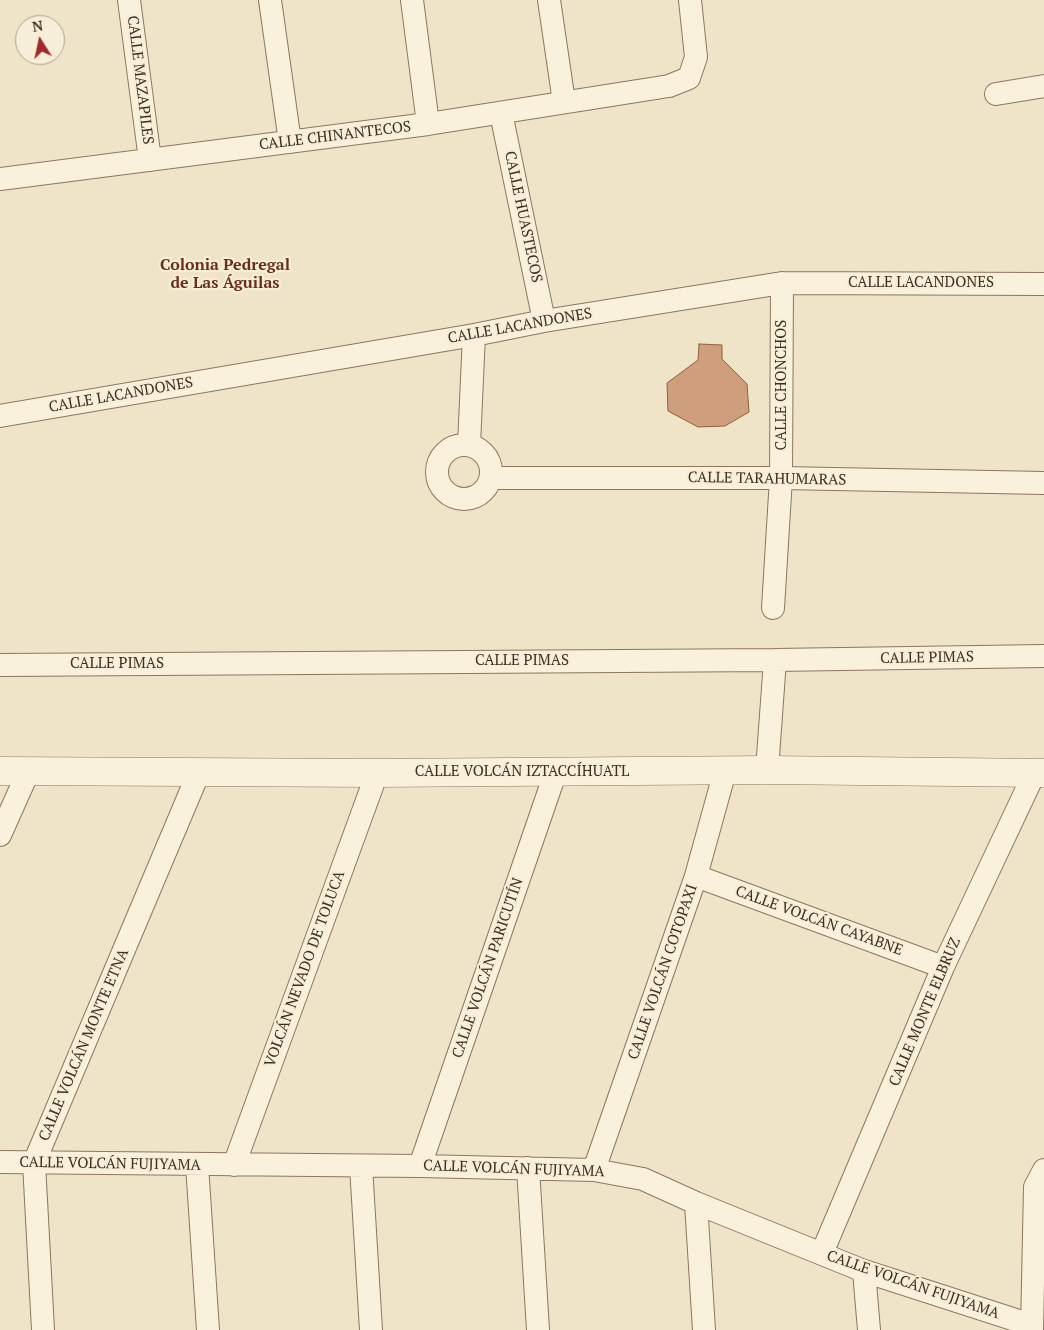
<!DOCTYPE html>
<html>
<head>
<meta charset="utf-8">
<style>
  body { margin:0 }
  #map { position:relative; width:1044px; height:1330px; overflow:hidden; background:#f0e4c8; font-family:"PT Serif",serif }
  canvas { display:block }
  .north { position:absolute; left:15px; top:15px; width:50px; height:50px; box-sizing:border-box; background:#f7eed8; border:1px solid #ada18e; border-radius:50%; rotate:350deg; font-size:14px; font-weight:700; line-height:20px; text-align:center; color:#3d2e20 }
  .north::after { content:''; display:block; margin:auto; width:18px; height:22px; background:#9e2a2b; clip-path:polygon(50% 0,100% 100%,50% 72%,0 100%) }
</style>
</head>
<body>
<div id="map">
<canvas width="1044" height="1330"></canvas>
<div class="north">N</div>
</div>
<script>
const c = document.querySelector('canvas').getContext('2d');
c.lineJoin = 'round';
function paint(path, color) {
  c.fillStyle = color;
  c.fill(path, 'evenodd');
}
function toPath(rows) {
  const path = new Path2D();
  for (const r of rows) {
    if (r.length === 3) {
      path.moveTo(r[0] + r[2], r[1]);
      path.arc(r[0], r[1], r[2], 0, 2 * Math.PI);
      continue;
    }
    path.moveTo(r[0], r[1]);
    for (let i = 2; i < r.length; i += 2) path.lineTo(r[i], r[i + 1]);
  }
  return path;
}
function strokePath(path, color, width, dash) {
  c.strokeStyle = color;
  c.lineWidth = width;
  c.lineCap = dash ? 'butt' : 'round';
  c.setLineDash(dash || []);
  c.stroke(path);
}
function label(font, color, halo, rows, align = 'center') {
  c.font = font + ' "PT Serif",serif';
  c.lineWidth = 4.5;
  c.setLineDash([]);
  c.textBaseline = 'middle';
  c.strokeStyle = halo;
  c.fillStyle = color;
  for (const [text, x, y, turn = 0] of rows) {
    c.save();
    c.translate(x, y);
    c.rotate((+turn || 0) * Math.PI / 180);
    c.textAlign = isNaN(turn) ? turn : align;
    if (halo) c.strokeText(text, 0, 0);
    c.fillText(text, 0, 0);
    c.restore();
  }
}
const building = toPath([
  [699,344,722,345,722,359,747,384,749,412,725,426,698,427,668,411,667,383,698,360,699,344]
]);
const minor = toPath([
  [129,0,150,160],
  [270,0,290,142],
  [412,0,428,124],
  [549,0,564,102],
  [996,94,1044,86],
  [501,113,544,321],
  [0,179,428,124,669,86,689,78,696,57,690,0],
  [0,416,474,335,544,321,782,283,1044,284],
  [464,472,27],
  [469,445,474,335],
  [491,478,781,478,1044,483],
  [773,608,781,478,782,283],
  [0,665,775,660,1044,656],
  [767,770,775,660],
  [0,835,29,770],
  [696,876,943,967],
  [0,1162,420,1166,594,1170,643,1179,696,1203,864,1271,1031,1325],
  [197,1165,208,1330],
  [234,1165,377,773],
  [361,1166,371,1330],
  [420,1166,556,771],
  [528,1168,538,1330],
  [594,1170,696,876,725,771],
  [696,1203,704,1330],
  [822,1253,943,967,1034,774],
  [864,1271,869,1330],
  [43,1330,34,1163,199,772],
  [1032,1330,1035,1187,1044,1170]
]);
const tertiary = toPath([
  [0,771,377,773,767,770,1044,773]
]);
const streetNames = [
  ["CALLE MAZAPILES",140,80,83],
  ["CALLE CHINANTECOS",335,136,-7],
  ["CALLE HUASTECOS",523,217,78],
  ["CALLE LACANDONES",921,283],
  ["CALLE LACANDONES",520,326,-10],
  ["CALLE CHONCHOS",782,385,-90],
  ["CALLE LACANDONES",121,395,-10],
  ["CALLE TARAHUMARAS",767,479,1],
  ["CALLE PIMAS",927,658,-1],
  ["CALLE PIMAS",522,661],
  ["CALLE PIMAS",117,664],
  ["CALLE VOLCÁN IZTACCÍHUATL",522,772],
  ["CALLE VOLCÁN CAYABNE",819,921,20],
  ["CALLE VOLCÁN PARICUTÍN",488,968,-71],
  ["VOLCÁN NEVADO DE TOLUCA",305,969,-70],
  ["CALLE VOLCÁN COTOPAXI",663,972,-71],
  ["CALLE MONTE ELBRUZ",925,1012,-67],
  ["CALLE VOLCÁN MONTE ETNA",84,1045,-67],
  ["CALLE VOLCÁN FUJIYAMA",110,1164,1],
  ["CALLE VOLCÁN FUJIYAMA",514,1169,2],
  ["CALLE VOLCÁN FUJIYAMA",913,1285,19]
];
const neighbourhoodNames = [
  ["Colonia Pedregal",225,265],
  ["de Las Águilas",225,283]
];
paint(building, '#cf9f7d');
strokePath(building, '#8d5f41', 1);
strokePath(minor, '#8d765c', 24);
strokePath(tertiary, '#8d765c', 29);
strokePath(minor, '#faf1dc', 22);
strokePath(tertiary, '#faf1dc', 28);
label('15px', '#3d2e20', '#f7eed8', streetNames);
label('bold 16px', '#6b2e1e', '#f7eed8', neighbourhoodNames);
</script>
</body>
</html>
